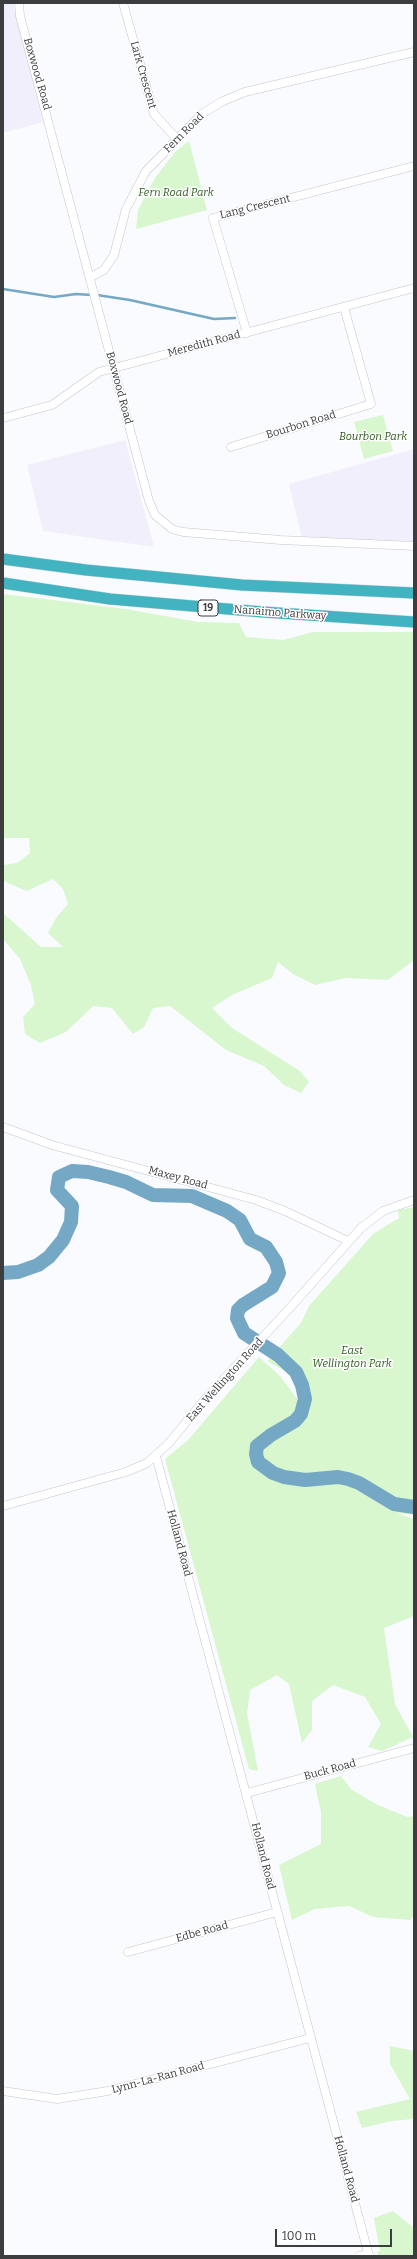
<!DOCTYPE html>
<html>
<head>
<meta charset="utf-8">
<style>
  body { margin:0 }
  #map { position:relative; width:417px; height:2259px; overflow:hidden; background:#f9fbff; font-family:Bitter,serif }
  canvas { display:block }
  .frame { position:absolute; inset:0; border:4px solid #3c3d3f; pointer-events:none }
  .scale { position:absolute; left:275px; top:2229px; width:117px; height:18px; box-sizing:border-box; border:2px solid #3c3d3f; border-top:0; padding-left:5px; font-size:12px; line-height:14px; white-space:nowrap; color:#3c3d3f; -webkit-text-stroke:3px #fff; paint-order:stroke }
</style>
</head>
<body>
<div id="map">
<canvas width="417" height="2259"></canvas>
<div class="frame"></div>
<div class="scale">100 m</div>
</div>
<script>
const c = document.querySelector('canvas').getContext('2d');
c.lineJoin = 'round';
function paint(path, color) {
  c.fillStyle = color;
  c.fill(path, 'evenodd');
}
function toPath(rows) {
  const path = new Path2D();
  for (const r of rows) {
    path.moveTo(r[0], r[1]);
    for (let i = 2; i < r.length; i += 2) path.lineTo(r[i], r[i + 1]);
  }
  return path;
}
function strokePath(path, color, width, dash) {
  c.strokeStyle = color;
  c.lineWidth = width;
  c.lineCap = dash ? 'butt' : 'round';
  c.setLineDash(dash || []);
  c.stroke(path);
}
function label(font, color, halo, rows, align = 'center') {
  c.font = font + ' Bitter,serif';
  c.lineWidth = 3;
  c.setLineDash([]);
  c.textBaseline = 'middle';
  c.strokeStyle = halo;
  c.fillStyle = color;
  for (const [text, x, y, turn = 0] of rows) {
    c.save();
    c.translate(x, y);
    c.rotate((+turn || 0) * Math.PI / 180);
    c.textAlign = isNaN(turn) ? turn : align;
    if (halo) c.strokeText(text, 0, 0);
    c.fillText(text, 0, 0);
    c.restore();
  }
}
const industrial = toPath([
  [3,3,13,3,43,122,3,133],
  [125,440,154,547,43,531,27,465],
  [414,449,414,551,357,545,303,542,289,484]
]);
const green = toPath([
  [189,141,207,210,136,229,138,210,155,178,175,152],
  [383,415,393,451,364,459,354,422],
  [3,594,126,609,198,622,239,623,246,637,283,640,313,632,414,632,414,960,388,980,346,978,315,985,293,974,278,962,272,978,232,995,212,1008,232,1028,300,1071,309,1082,301,1093,284,1085,264,1066,226,1050,170,1006,153,1008,144,1027,133,1034,112,1008,93,1006,66,1032,40,1043,25,1034,23,1017,35,1004,31,985,20,959,3,939,3,913,41,947,63,947,48,933,56,918,68,904,63,889,53,879,27,891,3,881,3,865,17,863,30,853,29,838,3,838],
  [414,1207,414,1515,397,1513,414,1519,414,1616,384,1628,395,1704,413,1737,382,1751,368,1747,381,1724,365,1697,333,1685,312,1701,312,1730,302,1743,289,1684,277,1675,250,1690,247,1713,258,1771,249,1769,165,1459,188,1440,259,1357,280,1376,304,1408,295,1377,267,1361,301,1323,309,1306,373,1234,399,1218,398,1210],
  [341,1776,352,1790,378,1805,407,1817,414,1816,414,1913,411,1920,373,1917,349,1906,315,1909,292,1920,279,1865,321,1844,321,1812,315,1784],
  [390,2046,414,2051,414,2119,391,2121,362,2128,356,2112,410,2099,390,2064],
  [393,2211,414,2228,414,2256,378,2256,377,2252,380,2251,374,2218]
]);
const stream = toPath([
  [3,289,54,297,76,294,92,295],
  [97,295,130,300,214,319,235,318]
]);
const river = toPath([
  [3,1273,18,1272,38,1265,49,1257,63,1240,71,1222,72,1206,57,1190,59,1177,72,1171,88,1172,109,1177,126,1182,153,1195,192,1196,227,1211,240,1220,250,1239,266,1247,276,1262,279,1273,272,1287,243,1305,238,1310,237,1318,244,1333,278,1355,296,1372,302,1385,305,1399,301,1414,295,1421,271,1435,257,1446,256,1454,258,1462,273,1473,284,1477,305,1480,338,1477,348,1479,359,1483,394,1504,414,1507]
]);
const minor = toPath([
  [19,3,20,16,149,501,155,515,172,529,183,532,281,540,414,546],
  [123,3,154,114,177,139],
  [91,277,104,270,114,255,126,209,146,171,202,114,221,102,245,92,414,52],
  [247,333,213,218,414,166],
  [3,418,52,405,99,372,414,288],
  [231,447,371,404,344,307],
  [3,1127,52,1145,256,1200,285,1211,348,1241],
  [156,1456,369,2256],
  [3,1506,126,1472,147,1463,169,1443,206,1398,288,1310,361,1228,383,1211,414,1200],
  [247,1793,414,1748],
  [128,1952,277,1912],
  [3,2091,57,2099,108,2091,310,2038],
  [359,2256,369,2254]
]);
const highway = toPath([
  [3,559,86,570,242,585,414,593],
  [3,583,110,599,263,612,414,622]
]);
const shields = [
  [208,608,20]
];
const shieldNames = [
  ["19",208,608]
];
const streetNames = [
  ["Boxwood Road",37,74,74],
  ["Lark Crescent",143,75,74],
  ["Fern Road",184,133,-45],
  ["Lang Crescent",255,207,-14],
  ["Meredith Road",204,344,-15],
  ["Boxwood Road",119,388,75],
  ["Bourbon Road",301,425,-17],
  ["Nanaimo Parkway",280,613,4],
  ["Maxey Road",178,1178,15],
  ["East Wellington Road",225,1380,-48],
  ["Holland Road",179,1543,75],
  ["Buck Road",330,1770,-15],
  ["Holland Road",263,1856,76],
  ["Edbe Road",202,1932,-15],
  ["Lynn-La-Ran Road",158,2078,-15],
  ["Holland Road",346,2169,75]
];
const parkNames = [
  ["Fern Road Park",176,193],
  ["Bourbon Park",373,437],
  ["East",352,1351],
  ["Wellington Park",352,1364]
];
paint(industrial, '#f2effc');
paint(green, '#d8f7ce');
strokePath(stream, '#75a8c5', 2.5);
strokePath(river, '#75a8c5', 14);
strokePath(minor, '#c5c7cc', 9);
strokePath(highway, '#d8d8d9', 12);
strokePath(minor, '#fff', 8);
strokePath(highway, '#42b4c1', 11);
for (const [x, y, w] of shields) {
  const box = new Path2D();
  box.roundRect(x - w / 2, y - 8, w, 16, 3);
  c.fillStyle = '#fff';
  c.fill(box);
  strokePath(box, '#3c3d3f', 1);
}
label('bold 10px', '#3c3d3f', null, shieldNames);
label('11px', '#3c3d3f', '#fff', streetNames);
label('italic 11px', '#315b21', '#fff', parkNames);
</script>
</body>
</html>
